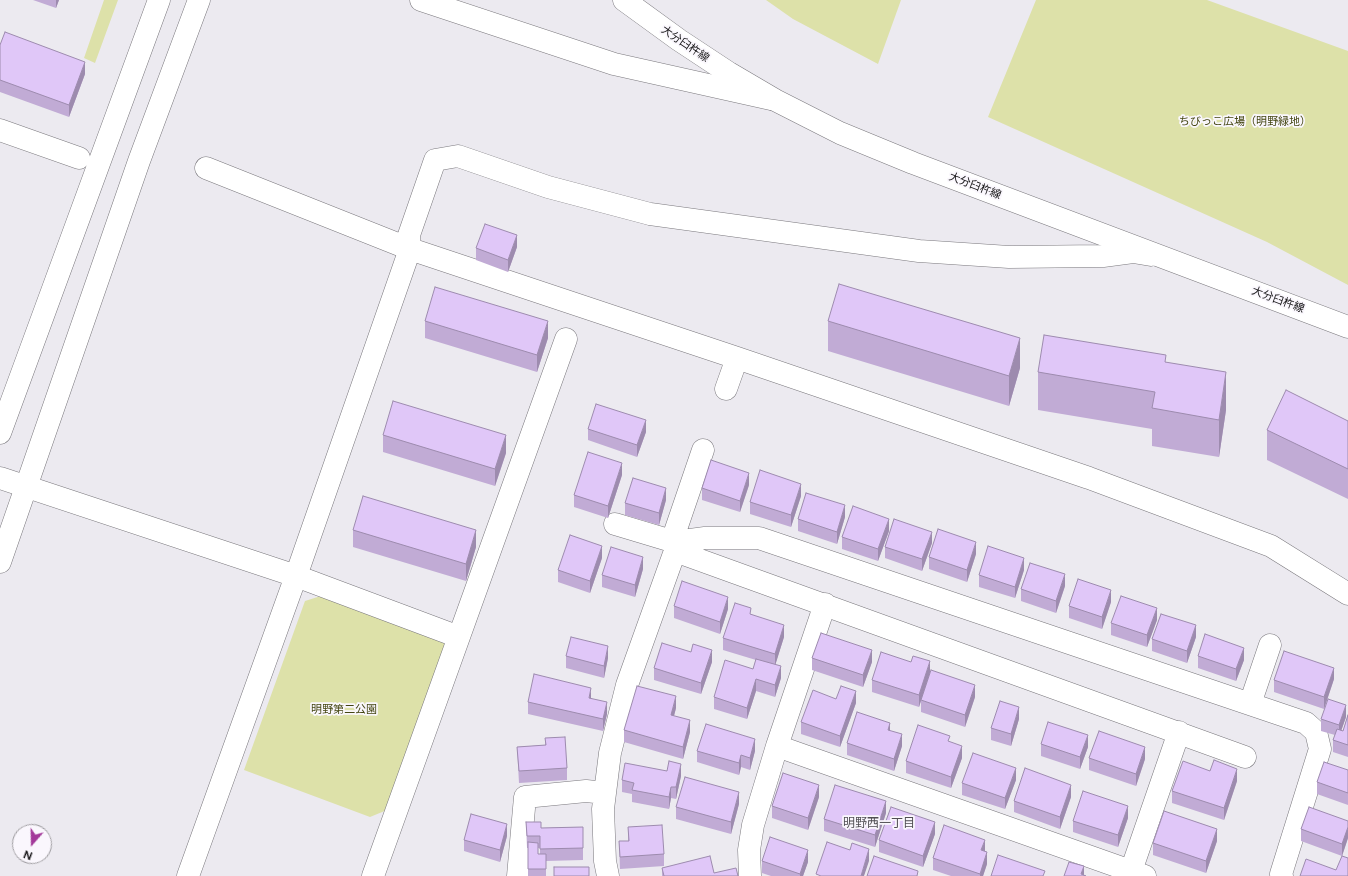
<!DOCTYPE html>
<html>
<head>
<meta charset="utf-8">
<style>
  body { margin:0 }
  #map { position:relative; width:1348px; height:876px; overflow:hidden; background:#eceaf0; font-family:Figtree,sans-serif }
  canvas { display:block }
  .north { position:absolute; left:12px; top:824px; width:40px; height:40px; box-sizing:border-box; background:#faf7fd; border:1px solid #9f9da1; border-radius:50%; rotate:200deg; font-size:11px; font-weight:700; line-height:16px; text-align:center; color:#161517 }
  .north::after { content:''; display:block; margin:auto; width:14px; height:18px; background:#a3399a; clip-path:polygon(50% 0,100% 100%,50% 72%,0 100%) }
</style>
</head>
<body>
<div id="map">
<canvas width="1348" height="876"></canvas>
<div class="north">N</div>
</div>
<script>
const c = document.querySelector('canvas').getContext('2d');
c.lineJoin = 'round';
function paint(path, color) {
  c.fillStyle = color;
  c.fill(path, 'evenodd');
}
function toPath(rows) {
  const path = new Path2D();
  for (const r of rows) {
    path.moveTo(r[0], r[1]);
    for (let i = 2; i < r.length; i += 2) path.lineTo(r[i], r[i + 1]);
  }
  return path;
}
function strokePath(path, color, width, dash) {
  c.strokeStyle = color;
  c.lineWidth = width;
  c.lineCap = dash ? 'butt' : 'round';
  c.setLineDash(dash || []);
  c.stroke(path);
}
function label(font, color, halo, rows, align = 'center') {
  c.font = font + ' Figtree,"Noto Sans JP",sans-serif';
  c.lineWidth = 3.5;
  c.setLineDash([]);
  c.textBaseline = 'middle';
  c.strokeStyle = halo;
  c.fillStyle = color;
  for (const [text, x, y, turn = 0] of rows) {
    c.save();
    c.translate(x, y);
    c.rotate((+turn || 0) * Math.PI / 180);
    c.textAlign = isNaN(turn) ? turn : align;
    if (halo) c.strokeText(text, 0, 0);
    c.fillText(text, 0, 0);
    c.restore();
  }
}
const green = toPath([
  [104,0,118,0,95,63,84,58],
  [766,0,901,0,878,64,793,19],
  [1036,0,1207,0,1348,51,1348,285,1267,242,988,117],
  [327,594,447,643,387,810,370,817,244,770,305,601]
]);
const pedestrian = toPath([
  [0,130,79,158]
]);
const minor = toPath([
  [421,0,614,64,771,99],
  [206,168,410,249,737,358,1089,478,1271,546,1348,594],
  [726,389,737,358],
  [0,478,296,576,459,637],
  [615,524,675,542,705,538,759,538,1306,723,1316,732,1320,749,1281,874,1282,876],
  [675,551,1245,757],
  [1250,704,1270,645],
  [777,746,1145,876],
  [188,876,296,576,410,249,409,235,435,160,458,156,548,187,650,214,919,251,1009,257,1103,256,1133,252,1151,255],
  [373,876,566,339],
  [518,876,525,797,586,791,605,793],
  [608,876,605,861,603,809,610,753,627,685,675,551,675,532,703,450],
  [750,876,749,850,753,825,777,746,825,604],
  [1131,876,1131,871,1179,732]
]);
const tertiary = toPath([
  [0,433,159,0],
  [0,562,139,161,199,0]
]);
const primary = toPath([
  [624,0,679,40,729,73,775,100,840,133,913,163,1348,327]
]);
const wall = toPath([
  [33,0,59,0,56,8],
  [0,45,85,74,69,117,0,92],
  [517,247,508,272,476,260,476,248],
  [425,321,548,338,537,372,425,338],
  [828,321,1020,368,1009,406,828,351],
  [1166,362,1226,410,1219,457,1152,446,1152,429,1038,410,1038,372],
  [1348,421,1348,499,1267,460,1267,430],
  [588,429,646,432,637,457,588,440],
  [383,435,506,453,495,486,383,452],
  [622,475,608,518,574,507,574,495],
  [749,485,740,512,702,500,702,488],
  [801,496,791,527,750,514,750,502],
  [666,500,659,525,625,515,625,503],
  [845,517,837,544,798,531,798,519],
  [353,530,476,547,466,581,353,547],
  [889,531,878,561,842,549,842,537],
  [932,543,922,571,885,558,885,547],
  [976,554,967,582,929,569,929,557],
  [602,558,590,593,558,582,558,570],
  [643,569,635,597,602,587,602,575],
  [1024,570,1015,598,979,587,979,575],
  [1065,586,1056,613,1021,601,1021,589],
  [1111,602,1102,629,1069,618,1069,606],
  [674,606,728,609,720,634,674,618],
  [751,614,784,637,775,665,781,678,775,697,756,691,747,719,714,709,714,697,753,669,756,660,723,650,723,638],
  [1157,620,1147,647,1111,635,1111,623],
  [1196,637,1187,663,1152,651,1152,639],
  [691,652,712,662,701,694,654,680,654,668],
  [566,656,608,658,604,678,566,668],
  [1198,656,1244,660,1236,681,1198,668],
  [812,658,872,662,863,687,812,670],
  [911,662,930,673,919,707,872,692,872,680],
  [1334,679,1324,709,1274,692,1274,680],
  [975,697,965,727,921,712,921,700],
  [591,698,607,714,603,731,528,714,528,702],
  [836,699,856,703,840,747,801,734,801,722],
  [676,708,674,716,690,732,683,759,624,742,624,730],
  [1348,715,1348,757,1333,752,1333,740,1335,735,1321,731,1321,719,1346,717,1341,731,1343,731],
  [1019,719,1011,746,991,740,991,728],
  [890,730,902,746,894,771,847,755,847,743],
  [545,738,567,768,567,780,519,783,517,747,545,745],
  [950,742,962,758,951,788,906,773,906,761],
  [1041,744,1088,747,1080,769,1041,756],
  [697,751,755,751,750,770,741,767,739,775,697,762],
  [1089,758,1145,759,1136,786,1089,770],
  [1348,770,1348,805,1317,794,1317,782],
  [1210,771,1237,781,1224,820,1172,803,1172,791],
  [681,776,676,799,671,798,669,809,632,802,632,794,622,792,622,780],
  [1016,780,1005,809,962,795,962,783],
  [819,797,808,830,772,818,772,806],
  [1071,797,1060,829,1014,812,1014,801],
  [739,804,731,834,676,819,676,807],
  [886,813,875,847,824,831,824,819],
  [1128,818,1118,847,1073,832,1073,821],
  [1348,821,1348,838,1342,856,1301,841,1301,829],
  [526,822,541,828,583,827,583,860,546,861,546,876,528,876,528,848,527,848],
  [538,848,540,848,540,854,538,854],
  [628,827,664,854,664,866,620,869,619,841,628,841],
  [935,834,923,867,879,852,879,840],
  [507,836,500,862,464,851,464,840],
  [1217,841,1206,873,1153,855,1153,843],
  [985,851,987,864,983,876,951,876,933,870,933,858],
  [762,861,808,862,803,876,771,876,762,873],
  [662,868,714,873,738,876,662,876]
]);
const shadedWall = toPath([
  [56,0,59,0,56,8],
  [85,62,85,74,69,117,69,105],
  [517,235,517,247,508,272,508,260],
  [548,321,548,338,537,372,537,355],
  [1020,338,1020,368,1009,406,1009,376],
  [1226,372,1226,410,1219,457,1219,420],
  [646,420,646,432,637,457,637,445],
  [506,435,506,453,495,486,495,469],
  [622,463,622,475,608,518,608,506],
  [749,473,749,485,740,512,740,501],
  [801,484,801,496,791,527,791,515],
  [666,488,666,500,659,525,659,513],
  [845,505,845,517,837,544,837,532],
  [889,519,889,531,878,561,878,549],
  [476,530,476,547,466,581,466,564],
  [932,532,932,543,922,571,922,559],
  [976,542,976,554,967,582,967,570],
  [602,546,602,558,590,593,590,581],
  [643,557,643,569,635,597,635,585],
  [1024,558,1024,570,1015,598,1015,587],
  [1065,574,1065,586,1056,613,1056,601],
  [1111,590,1111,602,1102,629,1102,617],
  [728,597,728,609,720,634,720,622],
  [1157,608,1157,620,1147,647,1147,635],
  [784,625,784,637,775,666,775,654],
  [1196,625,1196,637,1187,663,1187,651],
  [608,646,608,658,604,678,604,666],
  [1244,648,1244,660,1236,681,1236,669],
  [712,650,712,662,701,694,701,683],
  [872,650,872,662,863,687,863,675],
  [930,661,930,673,919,707,919,695],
  [781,666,781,678,775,697,775,685],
  [1334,668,1334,679,1324,709,1324,697],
  [756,679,756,691,747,719,747,708],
  [975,685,975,697,965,727,965,715],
  [591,688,591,699,589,698],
  [856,691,856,703,840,747,840,736],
  [676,696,676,708,671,727,671,715],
  [607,702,607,714,603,731,603,719],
  [1346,705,1346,717,1339,737,1339,725],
  [1019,707,1019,719,1011,746,1011,734],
  [690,720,690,732,683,759,683,747],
  [890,723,890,735,888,730],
  [902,734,902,746,894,771,894,759],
  [1088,735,1088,747,1080,769,1080,757],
  [755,739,755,751,750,770,750,758],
  [962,746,962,758,951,788,951,777],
  [1145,747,1145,759,1136,786,1136,774],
  [741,755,741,767,739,775,739,763],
  [681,764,681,776,676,799,676,787],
  [1016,768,1016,780,1005,809,1005,798],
  [1237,769,1237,781,1224,820,1224,808],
  [819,785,819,797,808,830,808,818],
  [1071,785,1071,797,1060,829,1060,817],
  [671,787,671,798,669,809,669,797],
  [739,792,739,804,731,834,731,822],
  [886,801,886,813,875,847,875,835],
  [1128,806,1128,818,1118,847,1118,835],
  [935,822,935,834,923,867,923,856],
  [507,824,507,836,500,862,500,850],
  [1348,827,1348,838,1342,856,1342,844],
  [1217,829,1217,841,1206,873,1206,861],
  [985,840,985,852,981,850],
  [869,849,869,861,864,876,861,876],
  [808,850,808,862,803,876,800,876,800,874],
  [987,852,987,864,983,876,980,876,980,874],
  [1084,866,1084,876,1081,874]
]);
const building = toPath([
  [5,32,85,62,69,105,0,80,0,45,5,32],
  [485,224,517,235,508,260,476,248,485,224],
  [839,284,1020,338,1009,376,828,321,839,284],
  [435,287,548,321,537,355,425,321,435,287],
  [1044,335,1166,355,1165,362,1226,372,1219,420,1152,408,1155,392,1038,372,1044,335],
  [1286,390,1348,421,1348,469,1267,430,1286,390],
  [393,401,506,435,495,469,383,435,393,401],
  [596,404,646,420,637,445,588,429,596,404],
  [588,452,622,463,608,506,574,495,588,452],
  [711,460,749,473,740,501,702,488,711,460],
  [760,470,801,484,791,515,750,502,760,470],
  [633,478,666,488,659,513,625,503,633,478],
  [806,493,845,505,837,532,798,519,806,493],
  [363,496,476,530,466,564,353,530,363,496],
  [853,506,889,519,878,549,842,537,853,506],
  [894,519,932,532,922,559,885,547,894,519],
  [938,529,976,542,967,570,929,557,938,529],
  [570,535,602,546,590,581,558,570,570,535],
  [988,546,1024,558,1015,587,979,575,988,546],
  [611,547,643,557,635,585,602,575,611,547],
  [1030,563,1065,574,1056,601,1021,589,1030,563],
  [1078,579,1111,590,1102,617,1069,606,1078,579],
  [682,581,728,597,720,622,674,606,682,581],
  [1121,596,1157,608,1147,635,1111,623,1121,596],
  [735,603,751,608,750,614,784,625,775,654,723,638,735,603],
  [1161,614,1196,625,1187,651,1152,639,1161,614],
  [821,633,872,650,863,675,812,658,821,633],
  [1205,634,1244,648,1236,669,1198,656,1205,634],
  [571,637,608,646,604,666,566,656,571,637],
  [662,643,691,652,693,644,712,650,701,683,654,668,662,643],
  [1284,651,1334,668,1324,697,1274,680,1284,651],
  [881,652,911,662,913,656,930,661,919,695,872,680,881,652],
  [756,659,781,666,775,685,756,679,747,708,714,697,725,660,753,669,756,659],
  [931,670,975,685,965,715,921,700,931,670],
  [534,674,591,688,589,698,607,702,603,719,528,702,534,674],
  [637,686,676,696,671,715,690,720,683,747,624,730,637,686],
  [841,686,856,691,840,736,801,722,813,690,836,699,841,686],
  [1328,699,1346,705,1339,725,1321,719,1328,699],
  [1000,701,1019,707,1011,734,991,728,1000,701],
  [857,712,890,723,888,730,902,734,894,759,847,743,857,712],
  [1348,715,1348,745,1333,740,1337,729,1343,731,1348,715],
  [1048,722,1088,735,1080,757,1041,744,1048,722],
  [706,724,755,739,750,758,741,755,739,763,697,751,706,724],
  [918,725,950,736,948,741,962,746,951,777,906,761,918,725],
  [1099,731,1145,747,1136,774,1089,758,1099,731],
  [565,737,567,768,519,771,517,747,546,745,545,738,565,737],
  [973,753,1016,768,1005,798,962,783,973,753],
  [1214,760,1237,769,1224,808,1172,791,1183,761,1210,771,1214,760],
  [669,761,681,764,676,787,671,787,669,797,632,790,634,783,622,780,625,763,667,771,669,761],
  [1324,762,1348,770,1348,793,1317,782,1324,762],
  [1025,768,1071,785,1060,817,1014,801,1025,768],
  [783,773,819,785,808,818,772,806,783,773],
  [685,777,739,792,731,822,676,807,685,777],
  [835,785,886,801,875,835,824,819,835,785],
  [1083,791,1128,806,1118,835,1073,821,1083,791],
  [891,807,935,822,923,856,879,840,891,807],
  [1309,807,1348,821,1348,827,1342,844,1301,829,1309,807],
  [1164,811,1217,829,1206,861,1153,843,1164,811],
  [471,814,507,824,500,850,464,840,471,814],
  [526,822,541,822,541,828,583,827,583,848,540,849,540,836,527,836,526,822],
  [662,825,664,854,620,857,619,841,629,841,628,827,662,825],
  [944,825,985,840,981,850,987,852,980,874,933,858,944,825],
  [770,837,808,850,800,874,762,861,770,837],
  [528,842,538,843,538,854,546,854,546,869,528,869,528,842],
  [827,842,850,850,852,843,869,849,861,876,821,876,816,874,827,842],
  [998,855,1045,871,1043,876,991,876,998,855],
  [710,856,714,873,736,868,738,876,664,876,662,868,710,856],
  [874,856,918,871,917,876,867,876,874,856],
  [1342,856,1348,858,1348,876,1300,876,1306,859,1336,870,1342,856],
  [1069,862,1084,866,1081,874,1086,876,1064,876,1069,862],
  [554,867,589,867,589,876,554,876,554,867]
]);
const streetNames = [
  ["大分臼杵線",685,44,34],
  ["大分臼杵線",975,186,21],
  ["大分臼杵線",1278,300,20]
];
const parkNames = [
  ["ちびっこ広場（明野緑地）",1245,122],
  ["明野第二公園",344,710]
];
const neighbourhoodNames = [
  ["明野西一丁目",879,823]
];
paint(green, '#dde1a9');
strokePath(pedestrian, '#7a787d', 23);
strokePath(minor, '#7a787d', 23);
strokePath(tertiary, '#7a787d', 23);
strokePath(primary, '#7a787d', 23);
strokePath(pedestrian, '#fff', 22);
strokePath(minor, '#fff', 22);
strokePath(tertiary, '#fff', 22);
strokePath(primary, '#fff', 22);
paint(wall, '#c1abd5');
paint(shadedWall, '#9d8bae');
paint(building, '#e0c7f8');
strokePath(building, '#9d8bae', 1);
label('11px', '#161517', '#faf7fd', streetNames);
label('11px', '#444612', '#faf7fd', parkNames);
label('12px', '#504e53', '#faf7fd', neighbourhoodNames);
</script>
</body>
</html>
